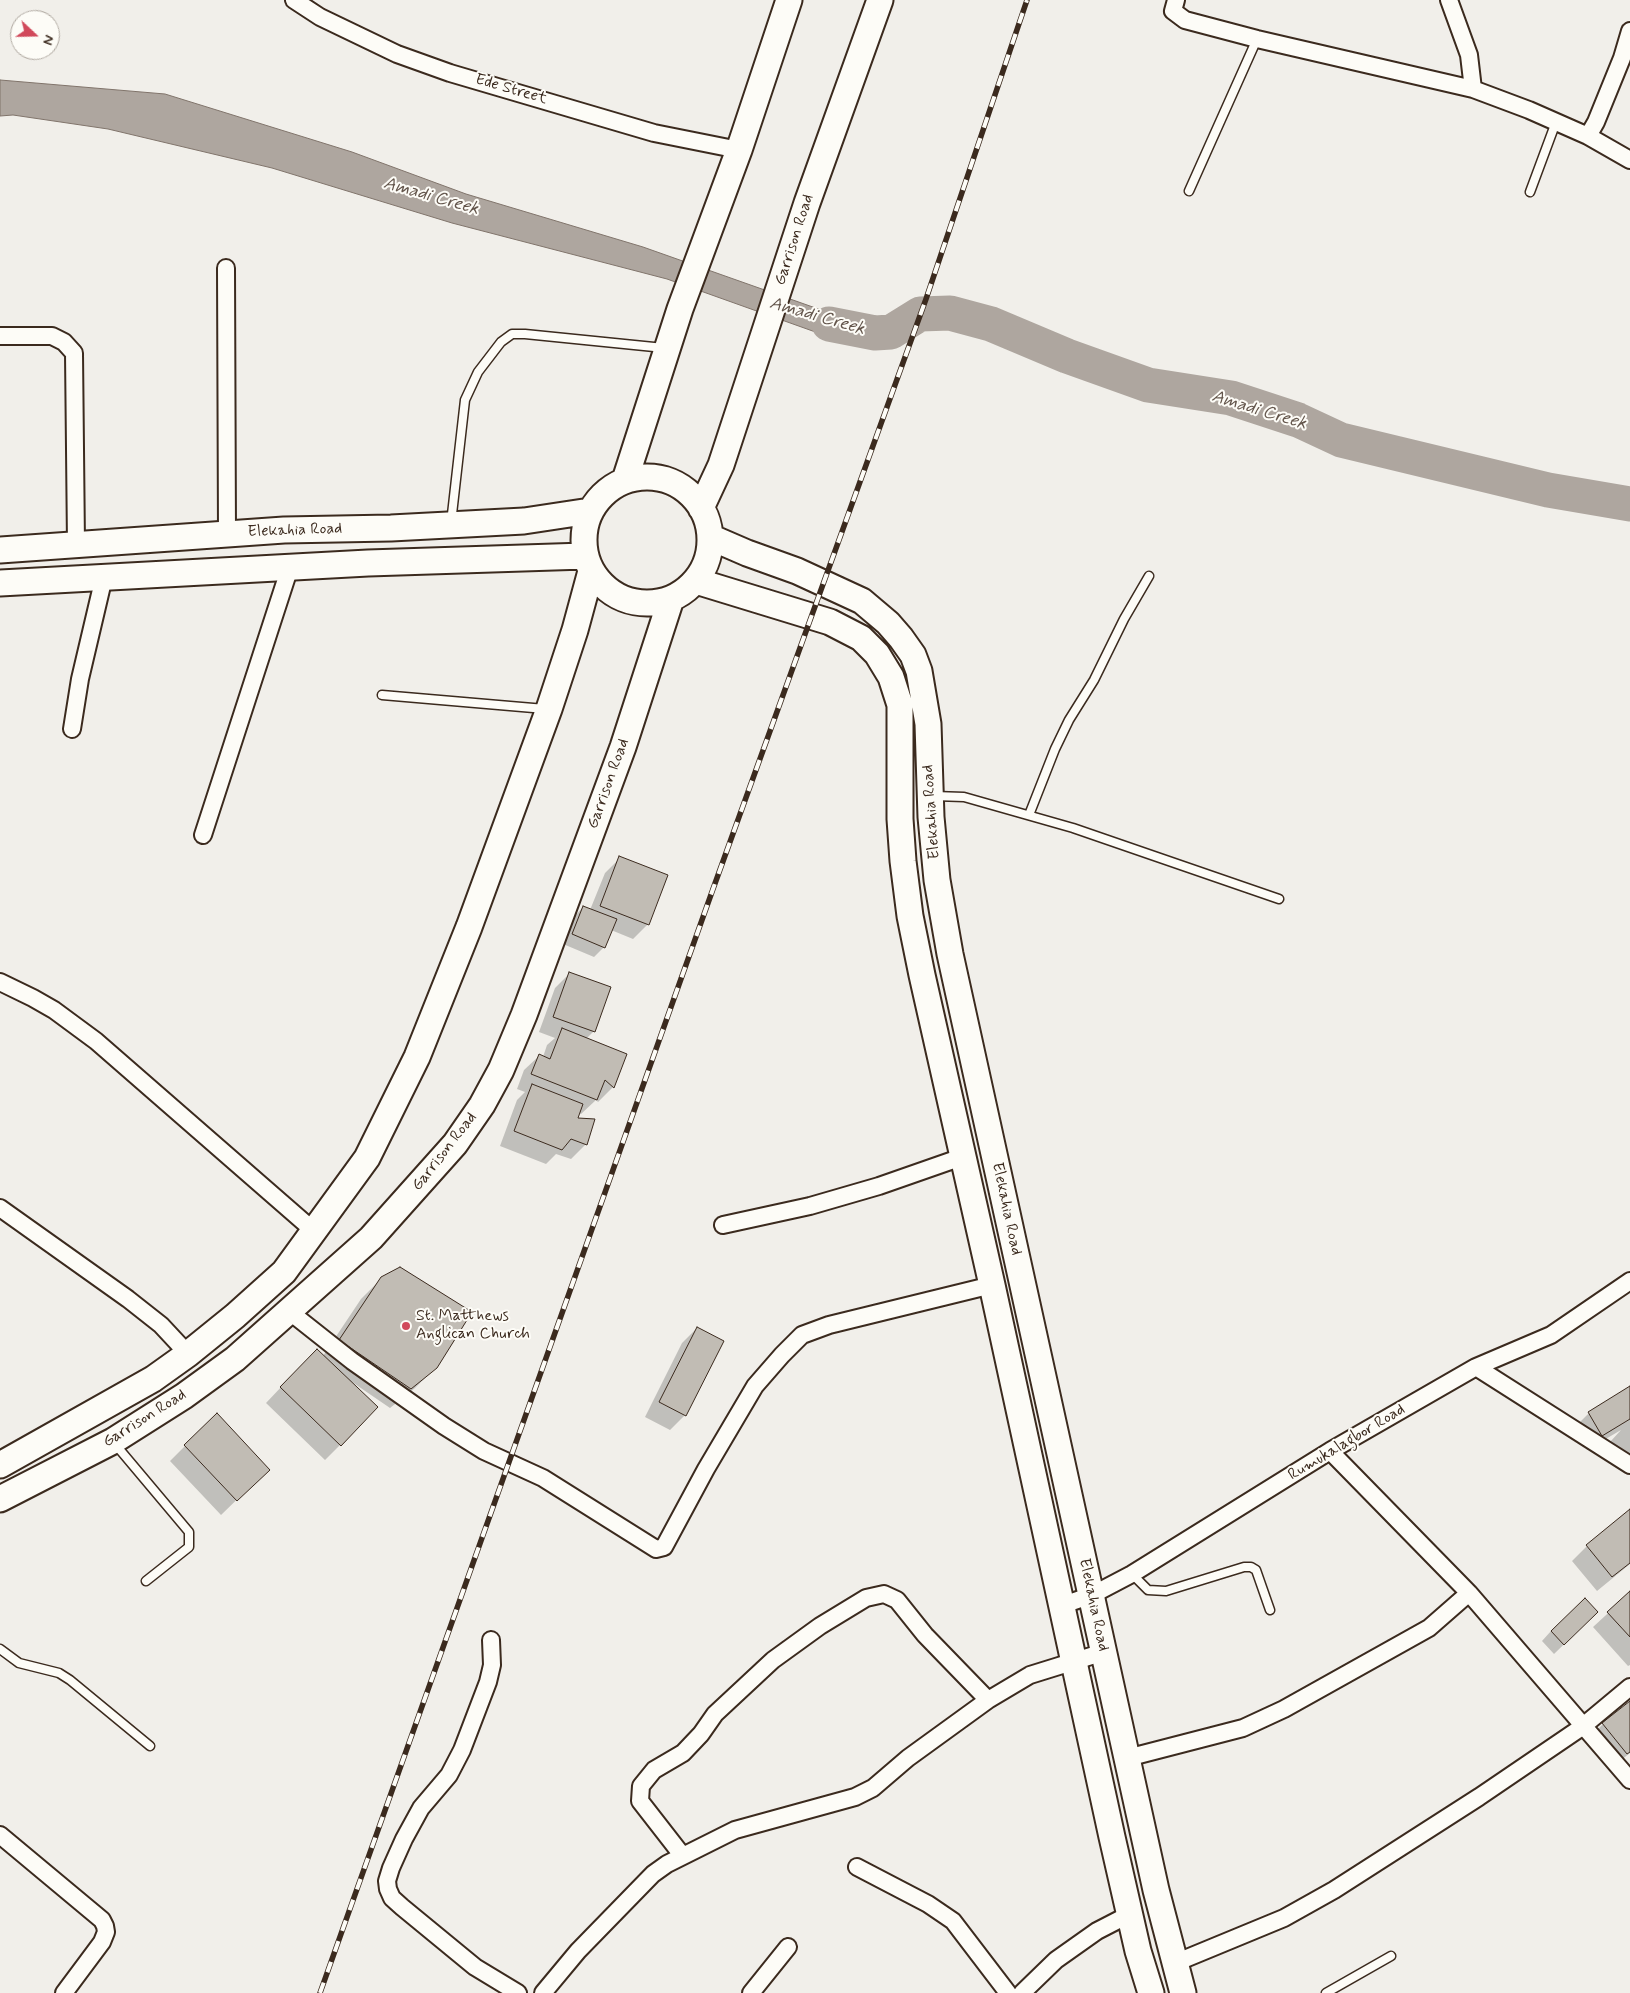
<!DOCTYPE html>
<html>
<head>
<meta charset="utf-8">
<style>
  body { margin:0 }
  #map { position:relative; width:1630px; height:1993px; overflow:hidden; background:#f1efea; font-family:Mynerve,sans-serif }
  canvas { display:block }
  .north { position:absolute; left:10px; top:10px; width:50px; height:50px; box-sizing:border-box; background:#fdfcf7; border:1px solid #afa8a0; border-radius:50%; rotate:111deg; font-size:14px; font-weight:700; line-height:20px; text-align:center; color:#3b2a1e }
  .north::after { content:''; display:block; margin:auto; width:18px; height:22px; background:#d1495b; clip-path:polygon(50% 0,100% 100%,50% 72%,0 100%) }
</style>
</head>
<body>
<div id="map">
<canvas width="1630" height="1993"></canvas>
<div class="north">N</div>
</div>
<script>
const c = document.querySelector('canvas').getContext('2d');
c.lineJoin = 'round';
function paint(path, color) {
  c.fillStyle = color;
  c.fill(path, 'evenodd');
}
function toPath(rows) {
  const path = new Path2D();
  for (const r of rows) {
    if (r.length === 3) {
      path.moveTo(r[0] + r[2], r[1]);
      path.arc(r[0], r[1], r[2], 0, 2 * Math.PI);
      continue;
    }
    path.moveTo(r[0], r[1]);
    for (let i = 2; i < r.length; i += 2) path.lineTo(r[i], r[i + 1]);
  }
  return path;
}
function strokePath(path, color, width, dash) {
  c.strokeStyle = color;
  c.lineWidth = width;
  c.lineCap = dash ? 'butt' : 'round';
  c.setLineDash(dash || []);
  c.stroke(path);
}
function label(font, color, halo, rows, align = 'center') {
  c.font = font + ' Mynerve,sans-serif';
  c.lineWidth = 4;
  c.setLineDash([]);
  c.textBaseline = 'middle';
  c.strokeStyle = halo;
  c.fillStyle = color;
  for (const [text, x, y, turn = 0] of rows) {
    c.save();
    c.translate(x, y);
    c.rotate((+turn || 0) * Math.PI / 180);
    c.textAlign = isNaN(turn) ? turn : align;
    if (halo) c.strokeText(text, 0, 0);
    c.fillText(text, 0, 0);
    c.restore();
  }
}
const water = toPath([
  [0,80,165,94,352,152,466,194,643,247,875,329,874,338,821,334,667,279,452,223,272,168,108,129,13,115,0,116,0,80]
]);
const shadow = toPath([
  [620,858,648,924,633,939,611,930,604,947,594,957,563,944,574,917,583,907,590,910,605,873],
  [570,973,594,1031,586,1039,626,1055,613,1087,598,1102,596,1100,581,1114,578,1113,576,1119,586,1144,571,1159,556,1154,546,1164,500,1146,517,1100,525,1092,517,1089,524,1070,539,1056,543,1057,547,1045,555,1038,539,1032,555,988],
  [382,1278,436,1367,415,1388,390,1408,352,1382,340,1445,325,1460,266,1403,302,1365,323,1356,361,1299],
  [697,1328,685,1415,670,1430,645,1417,682,1343],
  [1630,1388,1630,1465,1626,1467,1610,1442,1621,1430,1587,1450,1574,1428,1589,1413],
  [185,1446,253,1484,221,1515,170,1461],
  [1630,1511,1630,1564,1597,1591,1572,1561,1587,1546],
  [1630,1593,1630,1665,1628,1666,1593,1627],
  [1587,1622,1554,1654,1542,1641,1551,1631],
  [1630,1703,1630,1753,1611,1768,1588,1739,1603,1724]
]);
const river = toPath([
  [829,324,875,333,891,332,920,314,950,313,991,324,1067,356,1148,385,1231,398,1298,420,1341,440,1548,490,1630,504]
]);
const building = toPath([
  [619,856,668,875,649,925,600,906,619,856],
  [583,906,617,919,605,948,572,934,583,906],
  [569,972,611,987,595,1032,553,1017,569,972],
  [562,1028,627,1054,614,1088,605,1080,597,1100,531,1074,539,1054,550,1059,562,1028],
  [532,1084,583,1104,578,1118,595,1119,587,1145,571,1139,562,1150,514,1131,532,1084],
  [400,1267,472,1312,437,1368,411,1389,339,1340,381,1277,400,1267],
  [697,1327,724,1341,686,1416,659,1402,697,1327],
  [317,1349,378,1407,341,1446,280,1387,317,1349],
  [1630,1386,1630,1419,1602,1436,1588,1412,1630,1386],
  [217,1413,270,1470,237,1501,184,1445,217,1413],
  [1630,1509,1630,1563,1612,1577,1586,1545,1630,1509],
  [1630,1591,1630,1637,1607,1612,1630,1591],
  [1585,1598,1598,1612,1564,1645,1551,1631,1585,1598],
  [1630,1701,1630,1752,1627,1754,1602,1723,1630,1701]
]);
const service = toPath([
  [1189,191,1257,39],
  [1530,192,1556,122],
  [451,523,465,400,478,372,501,342,512,334,525,334,664,348],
  [382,695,545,709],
  [934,796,964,797,1073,828,1279,899],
  [1029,815,1055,749,1069,720,1094,680,1124,619,1149,576],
  [115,1444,189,1532,189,1547,146,1581],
  [1132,1574,1148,1590,1166,1591,1244,1567,1251,1567,1256,1570,1270,1610],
  [0,1649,19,1663,59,1673,70,1680,150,1746],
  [1326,1993,1391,1956]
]);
const minor = toPath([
  [294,0,320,17,397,54,450,73,654,133,739,150],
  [1176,0,1173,11,1185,20,1257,39,1473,89,1529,110,1588,136,1630,160],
  [1449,0,1469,55,1473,89],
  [1588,136,1596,122,1622,58,1630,31],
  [226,268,227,534],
  [0,336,52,336,64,342,74,353,76,545],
  [72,729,80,679,104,577],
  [203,835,290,567],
  [0,982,33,998,54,1010,96,1041,314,1231],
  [0,1208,128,1299,161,1325,188,1354],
  [723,1225,810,1206,879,1186,962,1157],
  [290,1312,352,1361,444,1426,484,1451,543,1478,656,1549,664,1547,706,1469,755,1386,782,1355,802,1335,829,1325,992,1285],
  [1476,1367,1630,1465],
  [1330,1451,1469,1593,1630,1780],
  [1063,1605,1092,1595,1132,1574,1330,1451,1476,1367,1551,1335,1630,1281],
  [491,1640,492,1665,488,1682,462,1750,449,1775,421,1808,404,1839,391,1868,387,1881,388,1889,392,1898,402,1907,475,1967,518,1993],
  [1127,1758,1243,1728,1284,1709,1429,1628,1469,1593],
  [0,1835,102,1920,105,1926,106,1932,102,1942,64,1993],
  [682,1855,640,1801,641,1786,654,1770,683,1753,701,1734,715,1714,773,1660,820,1626,866,1598,884,1594,897,1600,925,1635,988,1700],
  [857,1867,928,1904,953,1921,1008,1993],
  [1175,1963,1284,1918,1334,1890,1479,1797,1582,1727,1630,1687],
  [543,1993,578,1951,653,1874,667,1864,735,1830,855,1797,873,1788,908,1758,988,1700,1030,1675,1104,1652],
  [751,1993,788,1947],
  [1022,1993,1056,1960,1097,1931,1130,1914]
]);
const primary = toPath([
  [647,540,63],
  [625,480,680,309,739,150,789,0],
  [701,508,721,465,807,203,880,0],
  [710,537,747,553,797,571,862,601,888,623,901,638,913,655,919,671,928,724,931,817,937,880,950,954,1156,1890,1183,1993],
  [0,550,284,530,391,528,524,521,590,511],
  [696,581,830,622,861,638,877,654,891,677,900,705,900,819,903,861,910,916,922,975,992,1285,1112,1837,1138,1951,1151,1993],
  [0,583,368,563,585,556],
  [0,1465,153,1379,188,1354,235,1316,284,1272,367,1158,417,1057,469,927,549,709,575,630,591,571],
  [0,1499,113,1441,184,1396,235,1359,371,1238,455,1144,482,1105,501,1070,524,1015,623,747,671,599]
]);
const rail = toPath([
  [320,1993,713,889,926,299,1027,0]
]);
const markers = [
  [406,1326,5,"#d1495b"]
];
const streetNames = [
  ["Ede Street",511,90,16],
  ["Garrison Road",795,240,-72],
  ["Elekahia Road",295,531,-2],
  ["Garrison Road",609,784,-70],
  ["Elekahia Road",932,812,-94],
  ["Garrison Road",445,1152,-52],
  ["Elekahia Road",1006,1209,78],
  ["Garrison Road",145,1419,-32],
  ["Rumukalagbor Road",1347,1443,-31],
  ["Elekahia Road",1093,1605,78]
];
const poiNames = [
  ["St. Matthews",416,1317],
  ["Anglican Church",416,1335]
];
const waterNames = [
  ["Amadi Creek",431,197,16],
  ["Amadi Creek",817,317,16],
  ["Amadi Creek",1259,411,17]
];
paint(water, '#aea69f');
strokePath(water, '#80746b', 1);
paint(shadow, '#0003');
strokePath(river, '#aea69f', 35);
paint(building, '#c1bcb4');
strokePath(building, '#3b2a1e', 1);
strokePath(service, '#3b2a1e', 11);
strokePath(minor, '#3b2a1e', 20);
strokePath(primary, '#3b2a1e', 29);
strokePath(service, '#fdfcf7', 8);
strokePath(minor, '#fdfcf7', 16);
strokePath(primary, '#fdfcf7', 25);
strokePath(rail, '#3b2a1e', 5.5);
strokePath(rail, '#fdfcf7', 4, [11]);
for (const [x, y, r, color] of markers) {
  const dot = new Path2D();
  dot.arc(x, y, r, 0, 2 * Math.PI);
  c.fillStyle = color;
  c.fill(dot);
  strokePath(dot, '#fdfcf7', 2);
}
label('16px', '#3b2a1e', '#fdfcf7', streetNames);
label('16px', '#3b2a1e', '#fdfcf7', poiNames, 'left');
label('italic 18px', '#63554b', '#fdfcf7', waterNames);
</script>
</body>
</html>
